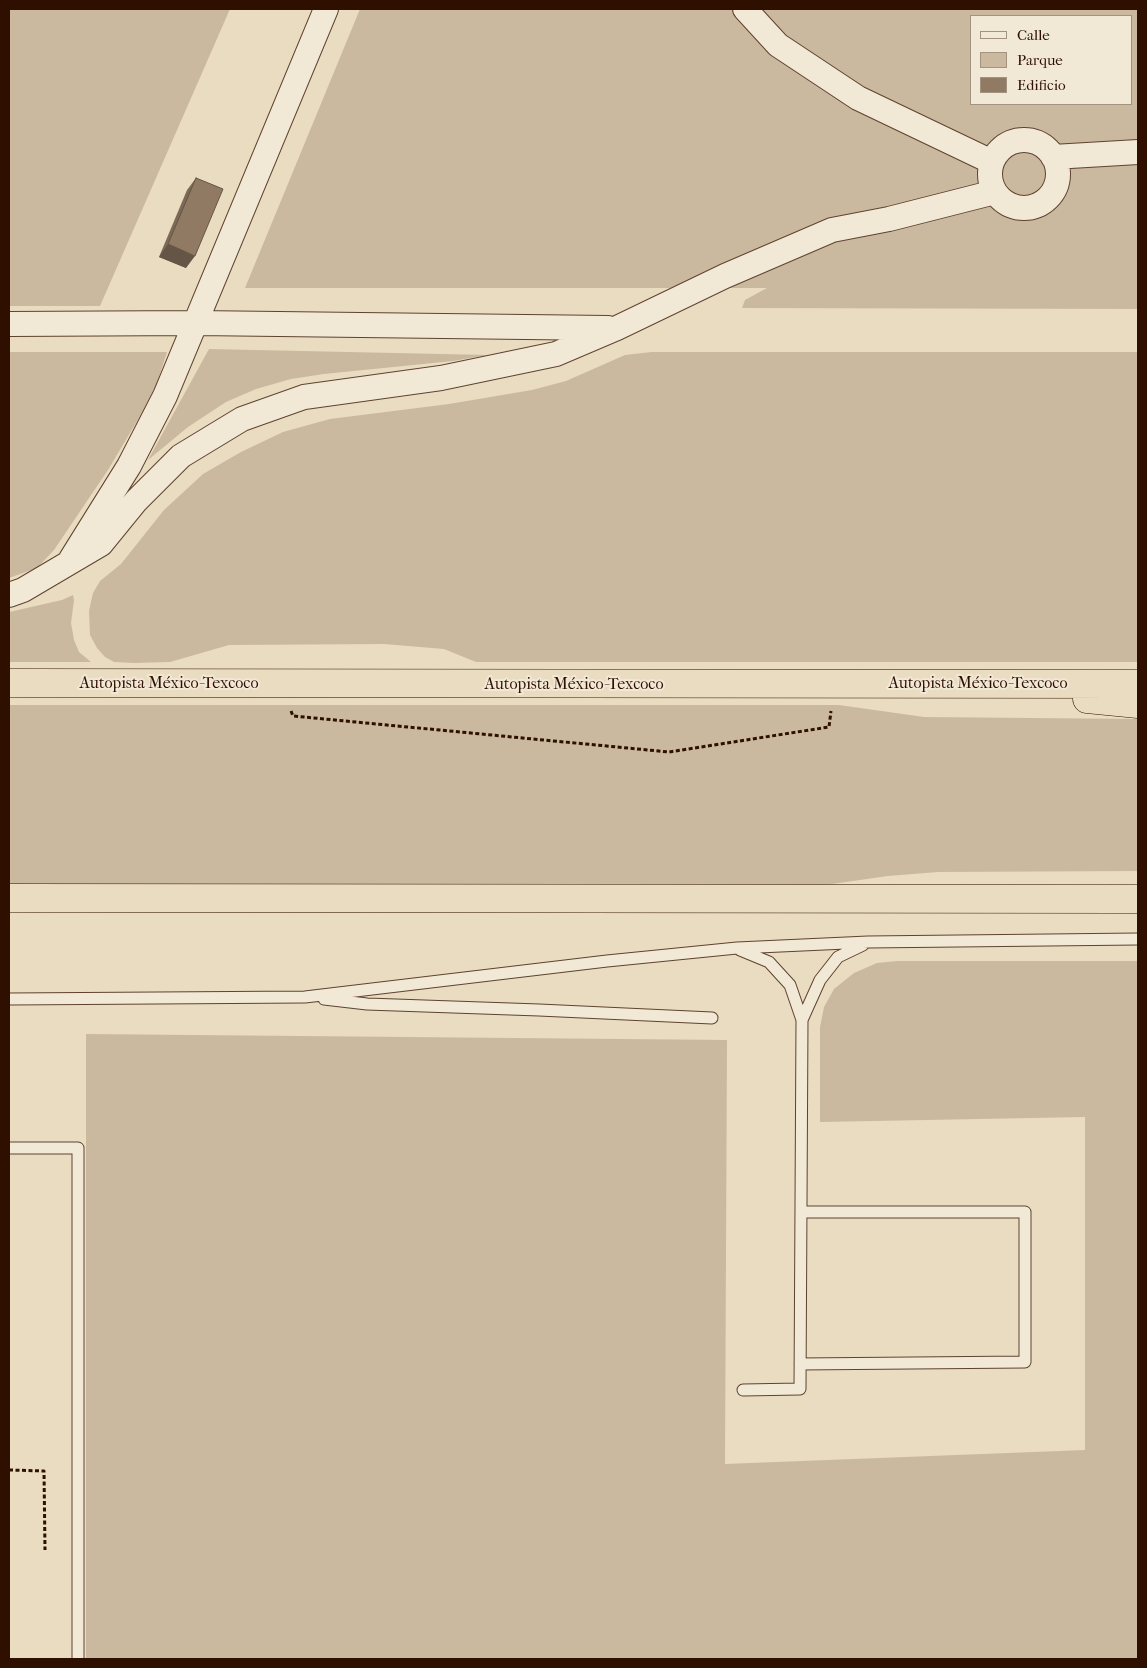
<!DOCTYPE html>
<html>
<head>
<meta charset="utf-8">
<style>
  body { margin:0 }
  #map { position:relative; width:1147px; height:1668px; overflow:hidden; background:#eadcc0; font-family:"IM FELL French Canon",serif }
  canvas { display:block }
  .frame { position:absolute; inset:0; border:10px solid #2f1000; pointer-events:none }
  .legend { position:absolute; left:970px; top:15px; width:162px; height:90px; box-sizing:border-box; background:#f1e8d6; border:1px solid #a39280; margin:0; padding:6px 9px; list-style:none; font-size:15px; color:#2f1000 }
  .legend li { display:flex; align-items:center; gap:10px; height:25px }
  .legend b { width:25px; border:1px solid #a39280 }
</style>
</head>
<body>
<div id="map">
<canvas width="1147" height="1668"></canvas>
<div class="frame"></div>
<ul class="legend">
<li><b style="height:6px;background:#f1e8d6"></b>Calle</li>
<li><b style="height:14px;background:#cab99f"></b>Parque</li>
<li><b style="height:14px;background:#907a64"></b>Edificio</li>
</ul>
</div>
<script>
const c = document.querySelector('canvas').getContext('2d');
c.lineJoin = 'round';
function paint(path, color) {
  c.fillStyle = color;
  c.fill(path, 'evenodd');
}
function toPath(rows) {
  const path = new Path2D();
  for (const r of rows) {
    if (r.length === 3) {
      path.moveTo(r[0] + r[2], r[1]);
      path.arc(r[0], r[1], r[2], 0, 2 * Math.PI);
      continue;
    }
    path.moveTo(r[0], r[1]);
    for (let i = 2; i < r.length; i += 2) path.lineTo(r[i], r[i + 1]);
  }
  return path;
}
function strokePath(path, color, width, dash) {
  c.strokeStyle = color;
  c.lineWidth = width;
  c.lineCap = dash ? 'butt' : 'round';
  c.setLineDash(dash || []);
  c.stroke(path);
}
function label(font, color, halo, rows, align = 'center') {
  c.font = font + ' "IM FELL French Canon",serif';
  c.lineWidth = 4;
  c.setLineDash([]);
  c.textBaseline = 'middle';
  c.strokeStyle = halo;
  c.fillStyle = color;
  for (const [text, x, y, turn = 0] of rows) {
    c.save();
    c.translate(x, y);
    c.rotate((+turn || 0) * Math.PI / 180);
    c.textAlign = isNaN(turn) ? turn : align;
    if (halo) c.strokeText(text, 0, 0);
    c.fillText(text, 0, 0);
    c.restore();
  }
}
const green = toPath([
  [9,9,230,9,100,306,9,306],
  [360,9,1138,9,1138,309,742,308,745,300,767,288,245,288],
  [971,16,1131,16,1131,104,971,104],
  [209,349,488,355,453,361,324,374,291,379,256,389,226,402,188,427,148,460],
  [9,352,167,352,157,383,143,411,108,470,54,550,37,568,9,578],
  [652,352,1138,352,1138,662,476,662,444,649,384,644,229,645,170,662,134,663,114,662,105,657,97,648,90,635,89,611,93,593,100,581,121,564,164,510,203,474,241,452,283,432,330,419,449,404,532,390,566,381,625,355],
  [73,595,74,600,71,623,74,640,79,652,91,662,9,662,9,612,62,600],
  [9,705,839,705,924,717,1138,719,1138,871,938,872,888,876,818,886,9,885],
  [897,961,1138,961,1138,1659,86,1659,86,1034,727,1040,725,1464,1085,1450,1085,1117,820,1122,820,1027,824,1007,834,989,854,973,877,963]
]);
const path = toPath([
  [291,711,293,716,669,752,829,727,831,711],
  [9,1470,44,1471,45,1550]
]);
const lane = toPath([
  [740,950,769,962,790,985,802,1020,800,1389,743,1390],
  [9,999,305,997,607,961,737,948,868,942,1138,939],
  [324,999,367,1004,539,1010,712,1018],
  [802,1020,820,980,838,957,863,945],
  [9,1148,78,1148,78,1659],
  [800,1364,1025,1362,1025,1212,801,1212]
]);
const street = toPath([
  [745,9,778,45,858,98,992,162],
  [1024,174,34],
  [1053,157,1138,152],
  [9,324,196,323,608,328],
  [71,559,129,466,165,396,326,9],
  [9,595,23,590,101,544,136,501,181,456,242,419,304,397,441,378,556,354,617,328,725,276,832,230,889,219,995,192]
]);
const highway = toPath([
  [9,683,1138,684],
  [1087,699,1138,704],
  [9,898,1138,899]
]);
const wall = toPath([
  [196,178,186,268,159,257,187,190]
]);
const shadedWall = toPath([
  [168,244,195,256,186,268,159,257]
]);
const building = toPath([
  [196,178,223,189,195,256,168,244,196,178]
]);
const streetNames = [
  ["Autopista México-Texcoco",169,684],
  ["Autopista México-Texcoco",978,684],
  ["Autopista México-Texcoco",574,685]
];
paint(green, '#cab99f');
strokePath(lane, '#5e4330', 13);
strokePath(street, '#5e4330', 26);
strokePath(highway, '#2f1000', 29);
strokePath(path, '#2f1000', 3, [4, 2.5]);
strokePath(lane, '#f1e8d6', 11);
strokePath(street, '#f1e8d6', 24);
strokePath(highway, '#eadcc0', 28);
paint(wall, '#7c6956');
paint(shadedWall, '#655546');
paint(building, '#907a64');
strokePath(building, '#655546', 1);
label('16px', '#2f1000', '#f1e8d6', streetNames);
</script>
</body>
</html>
